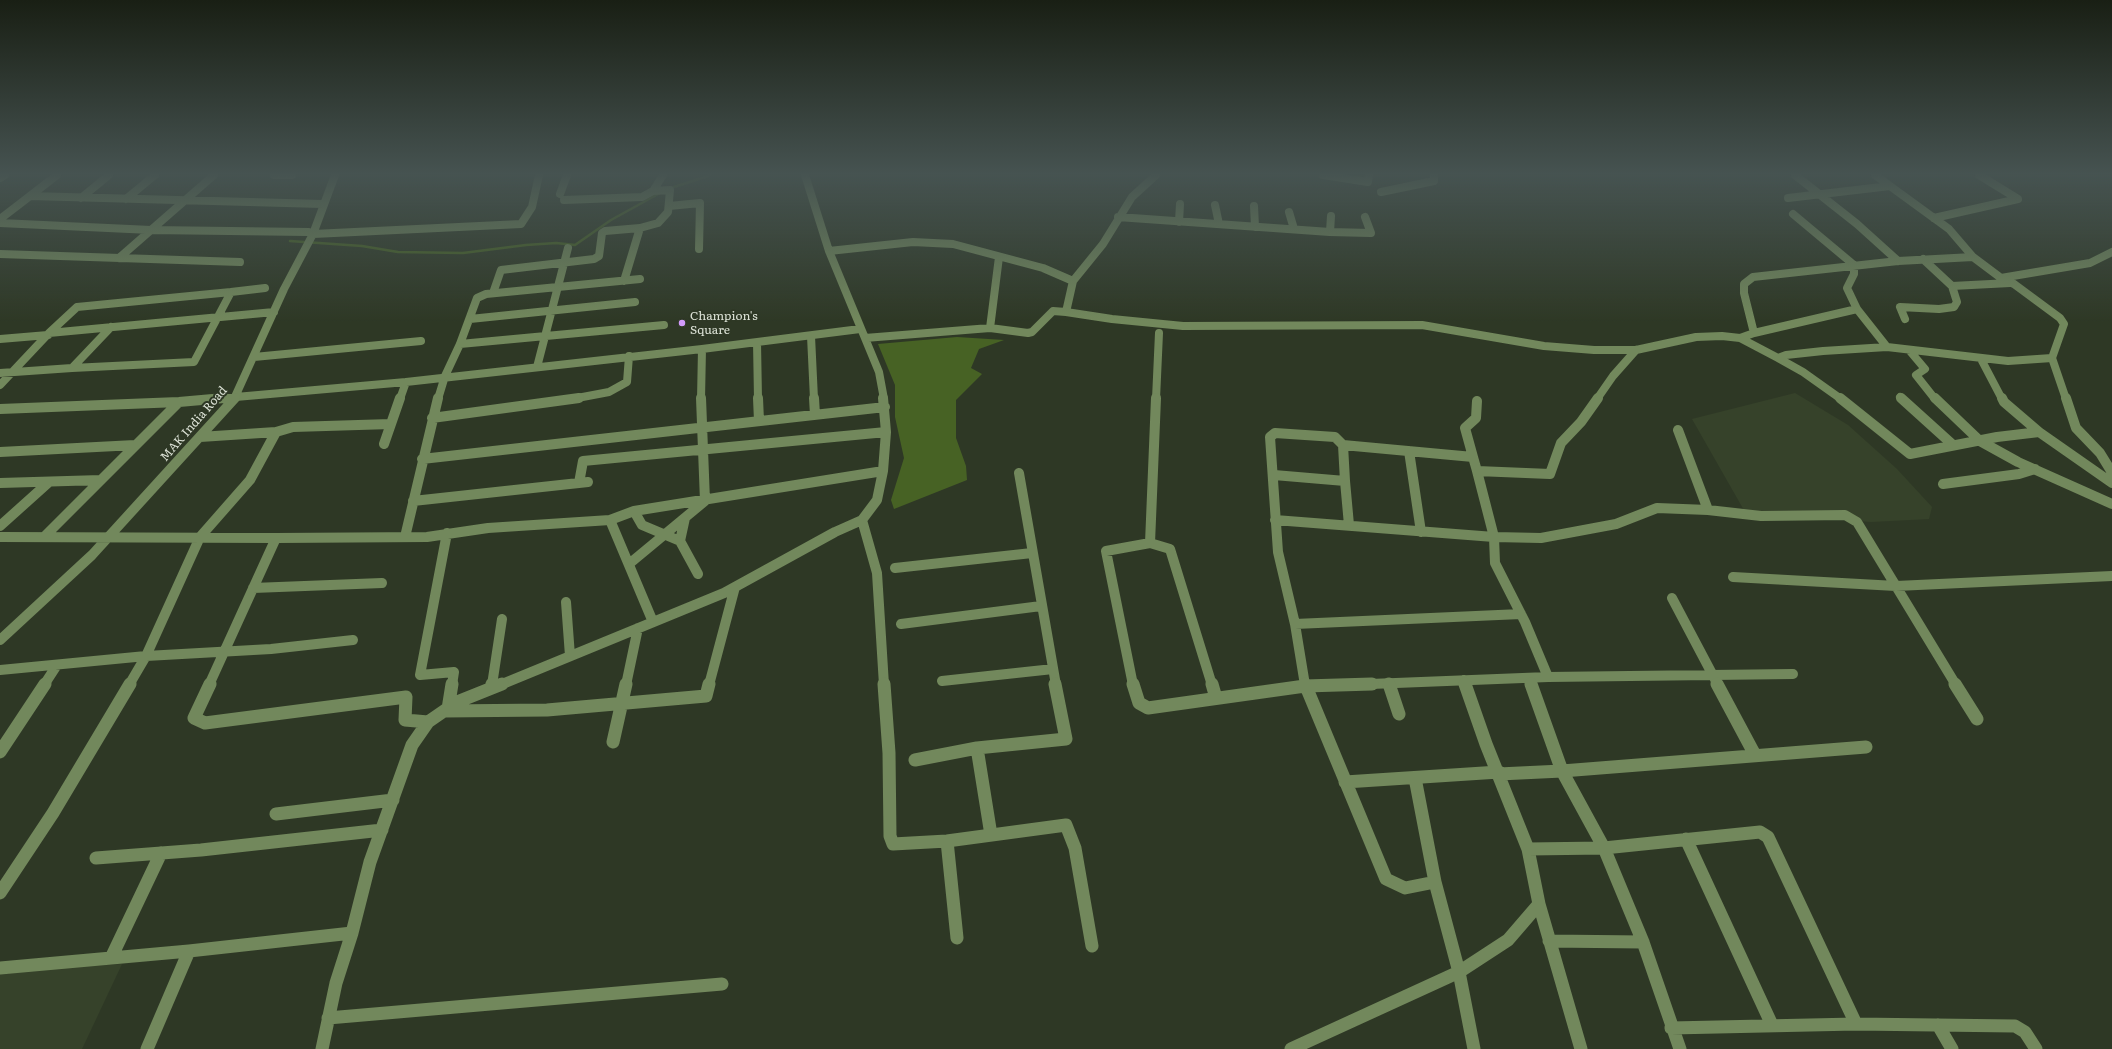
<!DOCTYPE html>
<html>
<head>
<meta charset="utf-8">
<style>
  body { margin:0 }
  canvas { display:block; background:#2e3825 }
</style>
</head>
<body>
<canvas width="2112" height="1049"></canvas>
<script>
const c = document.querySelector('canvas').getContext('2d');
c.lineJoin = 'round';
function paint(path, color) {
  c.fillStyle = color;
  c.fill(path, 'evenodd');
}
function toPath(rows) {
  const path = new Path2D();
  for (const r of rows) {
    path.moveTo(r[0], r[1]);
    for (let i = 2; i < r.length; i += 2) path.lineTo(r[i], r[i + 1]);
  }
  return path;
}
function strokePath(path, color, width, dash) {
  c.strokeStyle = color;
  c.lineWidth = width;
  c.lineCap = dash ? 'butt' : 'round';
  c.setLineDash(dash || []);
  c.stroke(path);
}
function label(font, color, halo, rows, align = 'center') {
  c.font = font + ' Literata,serif';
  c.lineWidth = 4;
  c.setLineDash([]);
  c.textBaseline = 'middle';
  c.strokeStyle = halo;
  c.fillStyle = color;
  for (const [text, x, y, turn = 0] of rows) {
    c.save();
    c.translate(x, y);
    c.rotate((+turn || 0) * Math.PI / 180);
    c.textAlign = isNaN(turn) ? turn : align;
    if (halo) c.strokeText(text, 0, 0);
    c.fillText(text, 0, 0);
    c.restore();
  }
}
const built = toPath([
  [1795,393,1848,425,1897,469,1932,507,1929,519,1871,522,1745,512,1692,419],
  [122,964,82,1049,0,1049,0,971]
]);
const water = toPath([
  [957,337,1004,340,979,349,971,368,982,374,956,400,956,438,966,466,967,480,894,509,891,500,904,458,895,417,895,385,878,344]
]);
const stream = toPath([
  [671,188,711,175],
  [290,241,362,246,398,252,463,253,526,245,556,243,575,245,611,220,660,193]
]);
const minorFar2 = toPath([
  [57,175,30,196,323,204],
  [274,175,292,175],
  [805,175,829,251,879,372,884,399],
  [1323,175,1368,182,1369,175],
  [1795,175,1857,224,1898,261],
  [1875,175,1890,186],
  [0,178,5,175],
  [653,191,663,175],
  [1381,192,1434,181,1434,175],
  [560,194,567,175],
  [81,198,109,175],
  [1788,198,1890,186,1949,229,1973,257],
  [126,199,155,175],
  [1215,205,1219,224],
  [669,206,700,203,699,249],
  [1254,206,1255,227],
  [1289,212,1294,229],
  [1793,214,1854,265,1854,274,1847,288,1857,309,1887,347],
  [1118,217,1330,232,1371,233,1365,217],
  [1934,218,2018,199,1979,175],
  [0,219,30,196],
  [1179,222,1180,204],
  [0,223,151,230,309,232,313,234,521,224,532,207,539,175],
  [1330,232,1331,216],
  [829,251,913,242,953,244,1043,268,1073,281,1066,312,1112,319,1183,326,1422,325,1544,346,1594,350,1636,350,1696,337,1722,336,1740,338,1778,358,1786,355,1823,351,1887,347,2008,361,2052,358,2066,399],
  [0,254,240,262],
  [119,258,214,175],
  [1923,259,1952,286],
  [624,281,640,228],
  [1073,281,1103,244,1132,197,1156,175],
  [493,293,501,270,594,259,599,256,602,233,605,231,640,228,658,223,668,212,670,190,653,191,642,197,564,200],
  [470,319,635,302],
  [1905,319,1900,307,1939,309,1954,307,1957,302,1952,286,2010,283],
  [111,327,72,368,194,362,231,292,265,288],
  [990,328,999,257],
  [49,333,77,307,231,292],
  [1754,333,1857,309],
  [811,336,814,399],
  [865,338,990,328,1028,333,1032,332,1053,311,1066,312],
  [1740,338,1754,333,1744,293,1744,284,1753,277,1898,261,1973,257,2001,278],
  [0,339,48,335],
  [757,342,758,399],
  [460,344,664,325],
  [1909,350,1925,369,1916,375,1935,399],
  [254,357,421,341],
  [1778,358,1803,372,1841,399],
  [2052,358,2064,324,2060,318,2014,284,2001,278,2090,263,2112,252],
  [1981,359,2002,399],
  [537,367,568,248],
  [0,373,72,368],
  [0,385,49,333,274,312],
  [1900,397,1902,399],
  [213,399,406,382,702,349,860,329],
  [234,399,284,289,313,234,335,175],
  [400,399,406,382],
  [438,399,445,376,460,344,477,298,486,294,640,279],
  [572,399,609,392,627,382,629,356],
  [701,399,702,349],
  [1156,399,1159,333],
  [1597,399,1613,376,1636,350]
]);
const minorFar1 = toPath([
  [758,398,759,421],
  [814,398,815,415],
  [1840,398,1910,454,1997,437,2039,432],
  [1901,398,1953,445],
  [1935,398,1980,441,2018,462,2112,504],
  [2002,398,2004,402,2039,432,2112,483],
  [2066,398,2076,428,2100,453,2111,471,2112,480],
  [0,409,179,402,224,398],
  [432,418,579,398],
  [1678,430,1708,510],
  [200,437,276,432,293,427,391,424],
  [384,444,400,398],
  [1409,451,1421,532],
  [0,452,135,445],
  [1473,457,1465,428,1476,418,1477,401],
  [422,459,885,407],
  [1019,473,1056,685],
  [1274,475,1345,481,1343,445],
  [1345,481,1349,525],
  [0,483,101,480],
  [579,483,583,461,886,432],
  [1943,484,2019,474,2035,469],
  [413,501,588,482],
  [634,511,642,525,680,541,698,574],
  [610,520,653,622],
  [862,520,877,573,884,685],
  [1275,520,1494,537,1541,538,1616,524,1657,508,1708,510,1761,516,1845,515,1857,522,1956,685],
  [0,526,49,482],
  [447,533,420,675,454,672,452,685],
  [0,537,276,538,209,685],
  [44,537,179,402],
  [405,537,438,398],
  [276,538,427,537,488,528,610,520,634,511,883,471],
  [680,541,685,518],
  [1150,543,1156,398],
  [629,564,705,501,701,398],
  [895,568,1032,553],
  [1733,577,1896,586,2112,576],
  [253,588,382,583],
  [1672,598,1718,685],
  [566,602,570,656],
  [901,624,1041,606],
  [1295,624,1521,614],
  [0,640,92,555,235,398],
  [0,670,146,656,271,649,353,640],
  [1548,677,1793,674],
  [1529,678,1531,685],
  [1464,680,1466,685],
  [942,681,1053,669],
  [44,685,57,665],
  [129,685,146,656,200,537,250,480,276,432],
  [492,685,502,619],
  [500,685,724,593,835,532,862,520,877,500,883,471,886,432,883,398],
  [626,685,638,628],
  [709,685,735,587],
  [1133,685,1106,551,1150,543,1170,549,1212,685],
  [1305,685,1295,624,1278,552,1270,437,1275,433,1335,437,1343,445,1473,457,1477,471],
  [1345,685,1548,677,1525,622,1495,563,1494,537,1477,471,1550,474,1561,443,1581,422,1598,398]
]);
const minor = toPath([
  [210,684,194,718,205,723,406,697,405,720,428,722],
  [884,684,889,753,890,836,893,844,947,841,1066,825,1075,848,1092,946],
  [1133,684,1139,703,1148,708,1305,686,1372,684],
  [1212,684,1216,698],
  [1305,684,1386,879,1405,888,1435,882],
  [1389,684,1399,714],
  [1465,684,1486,744,1528,849,1539,904,1581,1049],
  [1531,684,1562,771,1604,848,1643,942,1680,1049],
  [1717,684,1755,755],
  [1955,684,1977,719],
  [491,688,492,684],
  [448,709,452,684],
  [444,711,547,710,706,696,709,684],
  [613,742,626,684],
  [977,748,991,835],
  [0,752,45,684],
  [915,760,977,748,1066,739,1055,684],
  [1499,774,1562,771,1866,747],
  [1415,778,1435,882,1459,972,1474,1049],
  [1345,782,1499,772],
  [276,814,393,800],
  [1686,839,1772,1025],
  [947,841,957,938],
  [1528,849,1604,848,1760,832,1768,837,1856,1024],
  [96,858,201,850,382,830],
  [0,893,53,813,130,684],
  [1549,941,1643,942],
  [111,958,161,853],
  [0,968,189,951,352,933],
  [328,1018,722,984],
  [1938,1025,1952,1049],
  [1671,1028,1856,1024,2015,1026,2025,1032,2036,1049],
  [147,1049,189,951],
  [322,1049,336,983,352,933,370,862,412,745,428,722,457,702,502,684],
  [1291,1049,1459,972,1508,940,1539,904]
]);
const markers = [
  [682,323,4,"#d39cfc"]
];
const poiNames = [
  ["Champion's",690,316],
  ["Square",690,330]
];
const streetNames = [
  ["MAK India Road",194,424,-49]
];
paint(built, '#36422a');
paint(water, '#476224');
strokePath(stream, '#476224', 2.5);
strokePath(minorFar2, '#72885c', 8);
strokePath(minorFar1, '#72885c', 10);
strokePath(minor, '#72885c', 13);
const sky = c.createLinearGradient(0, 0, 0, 322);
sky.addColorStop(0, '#191f14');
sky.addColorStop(0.54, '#465351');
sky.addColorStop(1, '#46535100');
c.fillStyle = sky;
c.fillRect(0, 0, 2112, 322);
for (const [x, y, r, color] of markers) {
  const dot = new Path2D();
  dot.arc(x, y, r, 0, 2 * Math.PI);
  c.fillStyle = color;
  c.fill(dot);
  strokePath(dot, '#2e3825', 1.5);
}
label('12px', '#dde3d7', '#2e3825', poiNames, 'left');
label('12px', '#dde3d7', '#2e3825', streetNames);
</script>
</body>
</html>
